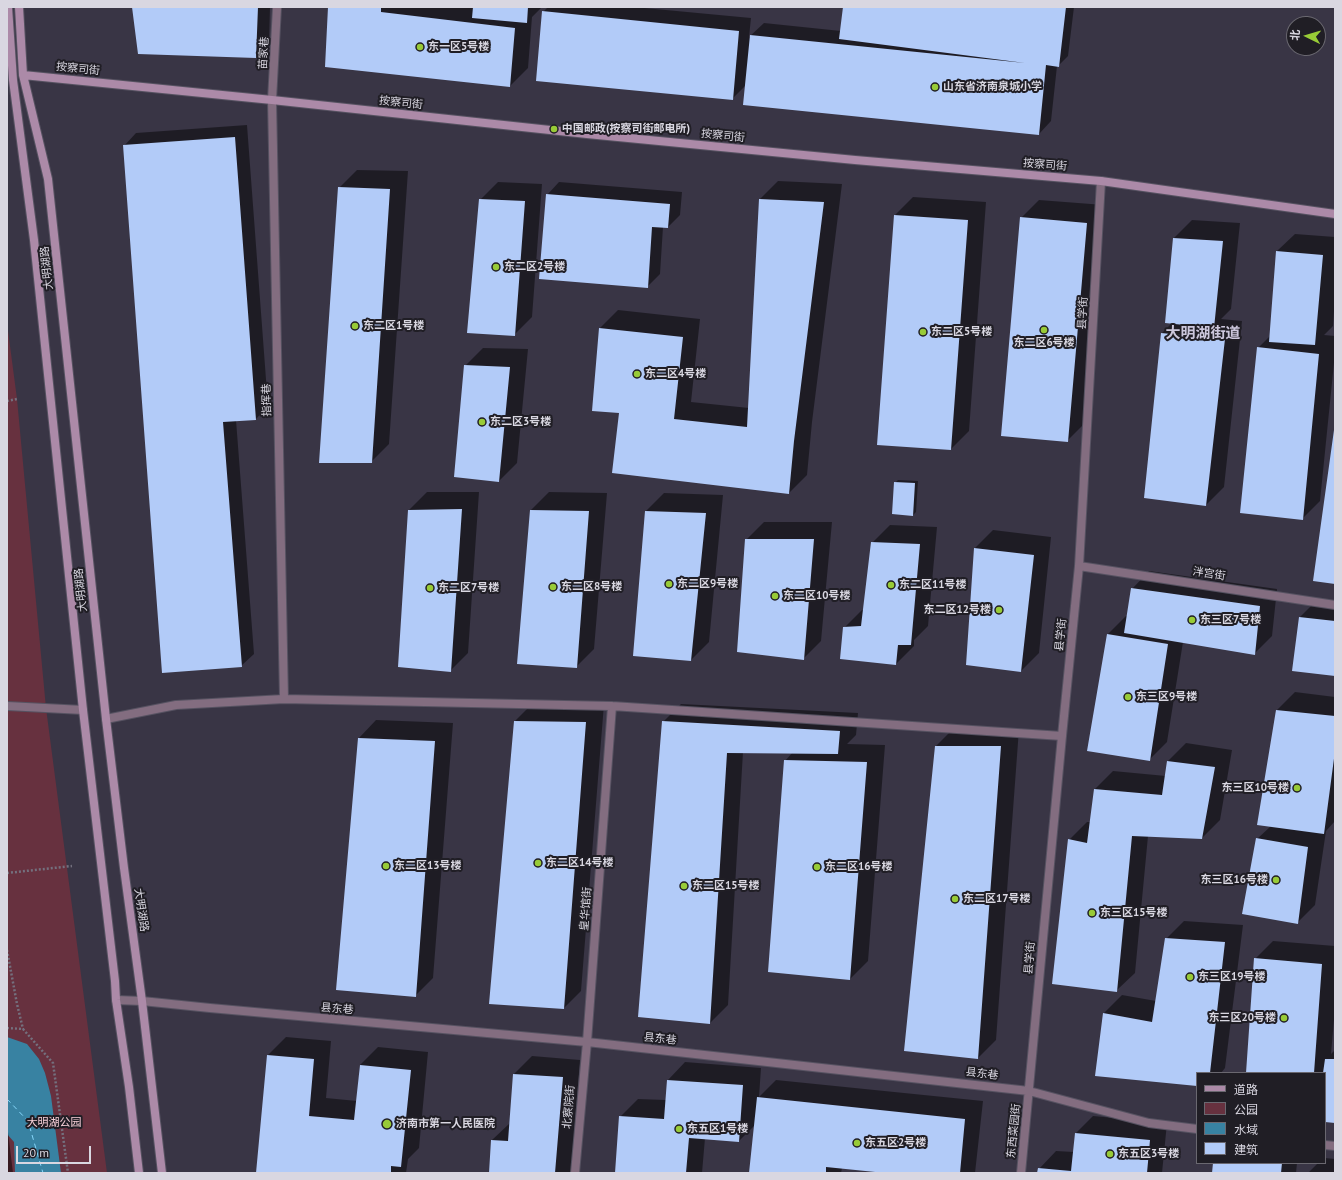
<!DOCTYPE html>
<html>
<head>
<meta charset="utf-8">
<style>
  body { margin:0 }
  #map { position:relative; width:1342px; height:1180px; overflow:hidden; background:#393545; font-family:"PT Sans","Noto Sans SC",sans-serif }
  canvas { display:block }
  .frame { position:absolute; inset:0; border:8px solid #d9d7e1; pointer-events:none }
  .legend { position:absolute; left:1196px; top:1072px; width:130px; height:92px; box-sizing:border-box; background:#201e25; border:1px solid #6a6870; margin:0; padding:5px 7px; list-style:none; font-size:12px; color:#d9d7e1 }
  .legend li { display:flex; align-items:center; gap:8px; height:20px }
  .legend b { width:20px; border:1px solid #6a6870 }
  .north { position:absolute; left:1286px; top:16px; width:40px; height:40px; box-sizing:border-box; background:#201e25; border:1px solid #6a6870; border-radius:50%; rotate:275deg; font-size:11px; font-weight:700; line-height:16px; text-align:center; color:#d9d7e1 }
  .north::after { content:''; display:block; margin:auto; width:14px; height:18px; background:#98cb37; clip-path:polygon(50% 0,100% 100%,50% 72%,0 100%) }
  .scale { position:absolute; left:16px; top:1146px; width:75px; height:18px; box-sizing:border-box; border:2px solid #d9d7e1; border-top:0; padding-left:5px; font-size:12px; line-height:14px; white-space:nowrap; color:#d9d7e1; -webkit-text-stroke:3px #201e25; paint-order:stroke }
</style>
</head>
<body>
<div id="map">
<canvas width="1342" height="1180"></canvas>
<div class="frame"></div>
<ul class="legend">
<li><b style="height:5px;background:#ac8aa8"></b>道路</li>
<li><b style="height:11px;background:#67313f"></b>公园</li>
<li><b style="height:11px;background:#3882a2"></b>水域</li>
<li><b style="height:11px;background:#b2cbf8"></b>建筑</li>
</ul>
<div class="north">北</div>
<div class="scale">20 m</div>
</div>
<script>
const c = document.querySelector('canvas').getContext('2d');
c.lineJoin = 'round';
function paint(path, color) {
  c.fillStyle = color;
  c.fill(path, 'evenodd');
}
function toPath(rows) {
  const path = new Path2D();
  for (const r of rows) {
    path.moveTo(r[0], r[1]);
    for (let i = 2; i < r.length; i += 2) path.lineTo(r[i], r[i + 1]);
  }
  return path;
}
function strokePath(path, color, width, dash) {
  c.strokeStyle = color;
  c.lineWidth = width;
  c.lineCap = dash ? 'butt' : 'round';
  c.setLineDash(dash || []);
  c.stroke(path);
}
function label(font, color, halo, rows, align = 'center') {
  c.font = font + ' "PT Sans","Noto Sans SC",sans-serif';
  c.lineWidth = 4;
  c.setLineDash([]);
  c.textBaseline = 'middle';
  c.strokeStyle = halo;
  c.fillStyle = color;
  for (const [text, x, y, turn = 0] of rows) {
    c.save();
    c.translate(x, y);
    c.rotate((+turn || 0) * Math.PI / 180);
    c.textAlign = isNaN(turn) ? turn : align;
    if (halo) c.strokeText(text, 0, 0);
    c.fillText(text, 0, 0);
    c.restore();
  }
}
const green = toPath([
  [7,323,17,399,46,708,107,1173,7,1173]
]);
const water = toPath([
  [7,1037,27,1044,39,1059,45,1073,51,1096,61,1173,15,1173,14,1142,7,1134]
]);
const shadow = toPath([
  [133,7,270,7,269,44,256,57],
  [329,7,542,7,532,17,528,68,510,86],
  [548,7,634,7,751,18,749,37,764,23,841,31,844,7,1074,7,1068,56,1058,66,1057,66,1051,121,1039,134,746,85,732,99,543,12],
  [247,125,268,406,256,419,236,420,254,654,241,666,124,146,136,133],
  [357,170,408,171,389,444,371,462,339,188],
  [778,181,842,184,812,422,807,475,789,493,620,412,600,328,618,310,700,319,691,402,749,408,760,199],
  [498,182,542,184,532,317,514,335,480,200],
  [559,182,682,192,680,215,668,227,663,227,660,274,647,287,547,195],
  [913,197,986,202,969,431,951,449,878,444,895,215],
  [1039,200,1104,205,1085,423,1067,441,1021,218],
  [1192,220,1240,223,1231,309,1221,319,1242,321,1224,487,1206,505,1162,333,1172,323,1166,323,1174,238],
  [1295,234,1335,237,1335,297,1333,326,1324,335,1335,336,1335,353,1320,501,1302,519,1258,348,1271,335,1277,251],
  [483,348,528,349,517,463,499,481,465,366],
  [898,480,918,481,916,512,913,515,893,513,895,483],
  [427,492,479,492,468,653,450,671,409,510],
  [549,492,607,493,594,649,576,667,531,510],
  [664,493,723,495,709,642,691,660,646,511],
  [764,522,832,522,821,641,803,659,746,540],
  [890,525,937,527,928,626,914,640,914,646,896,664,844,628,862,610,864,610,872,543],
  [993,530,1051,537,1039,653,1021,671,975,548],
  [1149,571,1277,589,1272,636,1254,654,1183,642,1167,742,1149,760,1108,634,1126,616,1128,617,1132,589],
  [1318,599,1335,601,1335,675,1300,617],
  [1295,692,1335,697,1335,821,1326,831,1315,905,1297,923,1257,839,1271,826,1277,710],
  [533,703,604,704,581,991,564,1008,515,721],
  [681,704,858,713,856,735,847,744,885,745,868,961,850,979,785,761,792,753,743,752,728,1005,710,1023,663,722],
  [376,720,453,723,433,978,415,996,359,738],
  [954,728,1019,729,996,1040,978,1058,905,1051,936,746],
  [1186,743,1232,750,1220,820,1202,838,1148,836,1135,973,1117,990,1069,840,1087,822,1091,822,1095,789,1113,771,1166,776,1168,761],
  [1184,921,1243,925,1225,1068,1221,1073,1197,1073,1197,1085,1096,1075,1104,1013,1122,995,1156,1001,1166,939],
  [1273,941,1335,946,1335,1008,1331,1054,1335,1050,1335,1122,1325,1121,1325,1073,1247,1073,1255,959],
  [286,1037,331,1041,326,1098,357,1101,360,1065,378,1047,428,1052,419,1148,408,1159,406,1173,257,1173,268,1055],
  [532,1056,580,1060,571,1173,490,1173,492,1140,510,1123,514,1074],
  [685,1062,761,1068,759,1097,776,1080,983,1101,975,1173,895,1173,842,1168,841,1173,750,1173,755,1125,739,1141,705,1138,702,1173,616,1173,620,1117,638,1099,666,1100,668,1080],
  [1093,1116,1167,1123,1162,1173,1038,1173,1039,1169,1056,1151,1074,1152,1075,1134],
  [7,1132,8,1132,13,1173,7,1173],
  [1325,1158,1335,1159,1335,1173,1308,1173,1318,1163,1325,1163],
  [1214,1163,1297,1163,1296,1173,1213,1173]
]);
const ferry = toPath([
  [7,1099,28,1121,43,1173]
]);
const building = toPath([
  [132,7,258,7,256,58,138,54],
  [328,7,381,7,381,12,515,28,510,87,325,67],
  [473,7,528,7,527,23,472,18],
  [843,7,1066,7,1059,67,1046,65,1039,135,743,105,750,35,1025,63,839,39],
  [542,11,739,31,733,100,536,81],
  [235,137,256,420,223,422,242,667,162,673,123,145],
  [338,187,390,189,372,463,319,463],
  [546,194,670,204,668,228,652,227,648,288,539,279],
  [479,199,525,201,515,336,467,333],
  [759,199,824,202,794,441,789,494,612,473,619,413,592,411,599,328,683,337,674,419,747,427],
  [894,215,968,220,951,450,877,445],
  [1020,217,1087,223,1068,442,1001,436],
  [1173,238,1223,241,1214,328,1165,323],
  [1276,251,1323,255,1315,345,1269,342],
  [1161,333,1225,339,1206,506,1144,498],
  [1257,347,1319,354,1303,520,1240,513],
  [464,365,510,367,499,482,454,477],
  [1334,430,1335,430,1335,584,1313,581],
  [894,482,915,483,913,516,892,514],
  [462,509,451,672,398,667,408,510],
  [530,510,589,511,577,668,517,664],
  [645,511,706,513,691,661,633,656],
  [745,539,814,539,804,660,737,652],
  [871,542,920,544,911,645,898,645,896,665,840,659,843,627,861,626],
  [974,548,1034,555,1021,672,966,665],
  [1131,588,1260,606,1255,655,1124,633],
  [1299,617,1335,621,1335,676,1292,671],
  [1107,634,1168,644,1150,761,1087,751],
  [1276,710,1335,716,1335,751,1324,834,1257,825],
  [514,721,586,722,564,1009,489,1004],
  [662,721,840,731,838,754,727,753,710,1024,638,1017],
  [358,738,435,741,416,997,336,990],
  [935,746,1001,746,978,1059,904,1051],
  [784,760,867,762,850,980,768,972],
  [1167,761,1215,767,1202,839,1132,836,1117,992,1052,984,1068,839,1087,843,1094,789,1162,795],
  [1256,838,1308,847,1298,924,1242,914],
  [1165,938,1225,942,1210,1073,1197,1073,1197,1086,1095,1076,1103,1013,1152,1022],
  [1254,958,1322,964,1314,1073,1246,1073],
  [267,1055,314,1059,309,1116,354,1120,360,1065,411,1070,401,1167,391,1166,391,1173,256,1173],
  [1325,1059,1335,1059,1335,1123,1325,1122,1325,1073,1323,1073],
  [513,1074,563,1077,555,1173,489,1173,491,1140,508,1141],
  [667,1080,743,1085,739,1142,689,1138,686,1173,615,1173,619,1116,664,1119],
  [757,1097,965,1119,960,1173,885,1173,826,1167,826,1173,749,1173],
  [1075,1133,1150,1140,1147,1173,1037,1173,1038,1168,1071,1171],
  [1213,1163,1282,1163,1281,1173,1212,1173]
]);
const path = toPath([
  [7,401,17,399],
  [7,873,72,866],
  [7,950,17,1004,23,1029],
  [7,1028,23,1029,53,1063,68,1173]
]);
const lane = toPath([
  [7,706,83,710]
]);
const street = toPath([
  [277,7,272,100,284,699],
  [1079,566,1335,605],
  [106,719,176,705,284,699,612,706,1062,736],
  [116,1000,142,1001,210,1008,587,1042,1029,1091,1149,1123,1197,1129],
  [1325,1145,1335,1146],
  [575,1173,587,1042,612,706],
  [1021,1173,1062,736,1079,566,1101,181]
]);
const secondary = toPath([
  [8,7,13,80,34,240,83,710,115,981,116,1000,129,1087,139,1173],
  [19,7,23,75,48,179,106,719,124,868,142,1001,162,1173],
  [23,75,272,100,587,134,855,160,1101,181,1335,214]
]);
const markers = [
  [420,47,4,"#98cb37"],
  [935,87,4,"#98cb37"],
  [554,129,4,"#98cb37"],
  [496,267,4,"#98cb37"],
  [355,326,4,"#98cb37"],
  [1044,330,4,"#98cb37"],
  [923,332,4,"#98cb37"],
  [637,374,4,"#98cb37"],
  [482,422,4,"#98cb37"],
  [669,584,4,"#98cb37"],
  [891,585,4,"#98cb37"],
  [553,587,4,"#98cb37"],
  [430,588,4,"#98cb37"],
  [775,596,4,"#98cb37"],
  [999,610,4,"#98cb37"],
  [1192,620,4,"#98cb37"],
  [1128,697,4,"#98cb37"],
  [1297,788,4,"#98cb37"],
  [538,863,4,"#98cb37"],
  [386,866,4,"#98cb37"],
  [817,867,4,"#98cb37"],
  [1276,880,4,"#98cb37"],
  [684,886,4,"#98cb37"],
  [955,899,4,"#98cb37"],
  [1092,913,4,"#98cb37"],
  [1190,977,4,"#98cb37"],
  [1284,1018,4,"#98cb37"],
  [387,1124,5,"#98cb37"],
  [679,1129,4,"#98cb37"],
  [857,1143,4,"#98cb37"],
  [1110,1154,4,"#98cb37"]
];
const poiNames = [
  ["东一区5号楼",428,47],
  ["山东省济南泉城小学",943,87],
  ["中国邮政(按察司街邮电所)",562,129],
  ["东二区2号楼",504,267],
  ["东二区1号楼",363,326],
  ["东二区5号楼",931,332],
  ["东二区6号楼",1044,343,"center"],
  ["东二区4号楼",645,374],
  ["东二区3号楼",490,422],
  ["东二区9号楼",677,584],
  ["东二区11号楼",899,585],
  ["东二区8号楼",561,587],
  ["东二区7号楼",438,588],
  ["东二区10号楼",783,596],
  ["东二区12号楼",991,610,"right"],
  ["东三区7号楼",1200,620],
  ["东三区9号楼",1136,697],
  ["东三区10号楼",1289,788,"right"],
  ["东二区14号楼",546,863],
  ["东二区13号楼",394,866],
  ["东二区16号楼",825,867],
  ["东三区16号楼",1268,880,"right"],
  ["东二区15号楼",692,886],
  ["东二区17号楼",963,899],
  ["东三区15号楼",1100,913],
  ["东三区19号楼",1198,977],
  ["东三区20号楼",1276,1018,"right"],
  ["济南市第一人民医院",396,1124],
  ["东五区1号楼",687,1129],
  ["东五区2号楼",865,1143],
  ["东五区3号楼",1118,1154]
];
const streetNames = [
  ["苗家巷",264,53,-87],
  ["按察司街",78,69,6],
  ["按察司街",401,103,6],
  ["按察司街",723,136,6],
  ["按察司街",1045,165,5],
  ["大明湖路",47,268,-96],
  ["县学街",1083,313,-87],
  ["指挥巷",267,400,-91],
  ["泮宫街",1209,574,9],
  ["大明湖路",81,590,-96],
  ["县学街",1061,635,-84],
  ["皇华馆街",586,909,-86],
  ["大明湖路",141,910,82],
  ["县学街",1030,958,-85],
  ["县东巷",337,1009,5],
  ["县东巷",660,1039,6],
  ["县东巷",982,1074,7],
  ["北察院街",569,1107,-85],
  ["东西菜园街",1014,1131,-84]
];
const parkNames = [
  ["大明湖公园",54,1123]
];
const districtNames = [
  ["大明湖街道",1203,334]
];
paint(green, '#67313f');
paint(water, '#3882a2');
paint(shadow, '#0007');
strokePath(ferry, '#86d6fa', 1, [5, 4]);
paint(building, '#b2cbf8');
strokePath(lane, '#565261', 10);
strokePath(street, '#565261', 10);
strokePath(secondary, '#565261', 10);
strokePath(path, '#74707e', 2.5, [2, 2]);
strokePath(lane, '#836d80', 8);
strokePath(street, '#836d80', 8);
strokePath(secondary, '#ac8aa8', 8);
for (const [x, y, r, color] of markers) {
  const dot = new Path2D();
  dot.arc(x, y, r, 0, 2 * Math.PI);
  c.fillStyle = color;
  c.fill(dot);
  strokePath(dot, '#201e25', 1.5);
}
label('bold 11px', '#d9d7e1', '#201e25', poiNames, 'left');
label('11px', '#d9d7e1', '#201e25', streetNames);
label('11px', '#f7cfd7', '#201e25', parkNames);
label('bold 15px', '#ccc7dc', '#201e25', districtNames);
</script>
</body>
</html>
